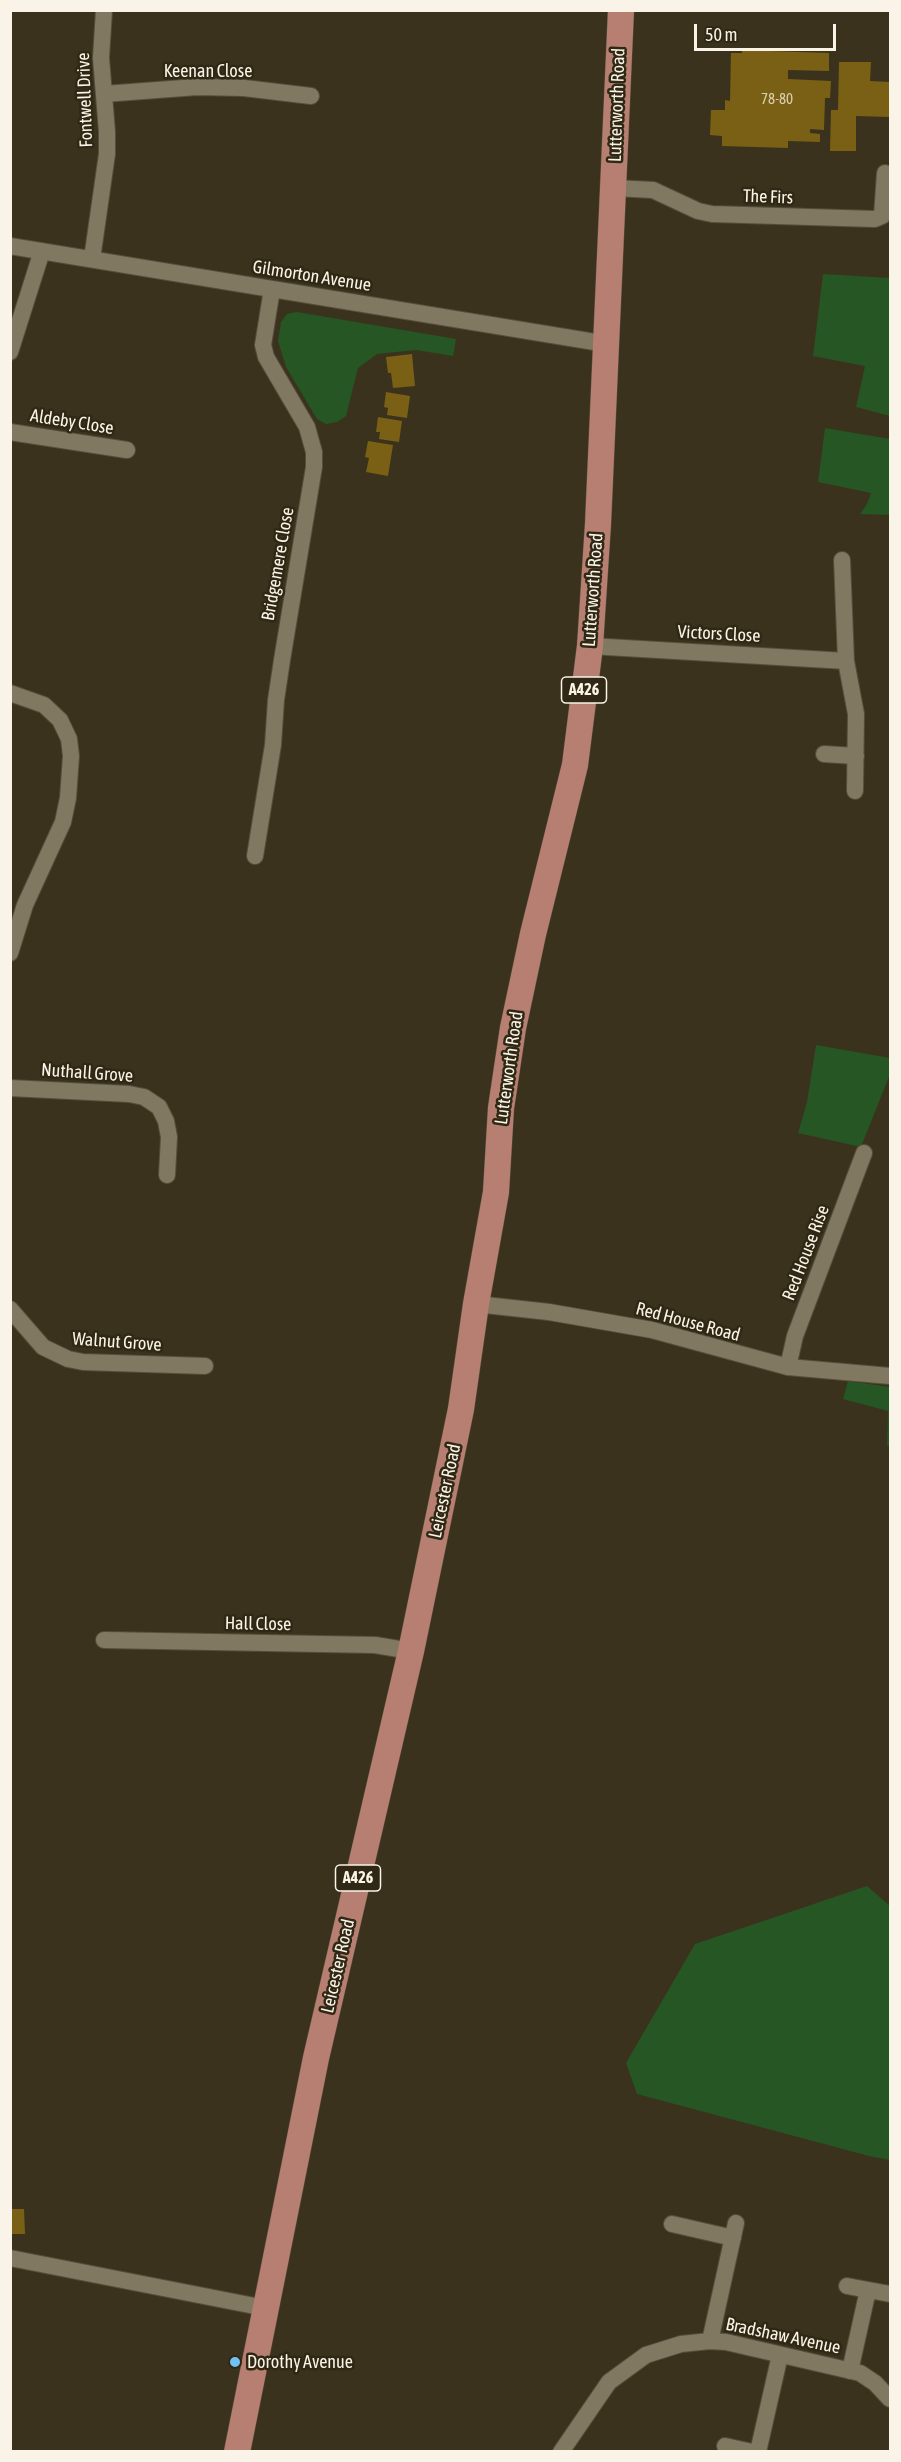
<!DOCTYPE html>
<html>
<head>
<meta charset="utf-8">
<style>
  body { margin:0 }
  #map { position:relative; width:901px; height:2462px; overflow:hidden; background:#3b321e; font-family:"Asap Condensed",sans-serif }
  canvas { display:block }
  .frame { position:absolute; inset:0; border:12px solid #f9f4e7; pointer-events:none }
  .scale { position:absolute; left:694px; top:24px; width:142px; height:27px; box-sizing:border-box; border:3px solid #f9f4e7; border-top:0; padding-left:8px; font-size:18px; line-height:21px; white-space:nowrap; color:#f9f4e7; -webkit-text-stroke:4px #302814; paint-order:stroke }
</style>
</head>
<body>
<div id="map">
<canvas width="901" height="2462"></canvas>
<div class="frame"></div>
<div class="scale">50 m</div>
</div>
<script>
const c = document.querySelector('canvas').getContext('2d');
c.lineJoin = 'round';
function paint(path, color) {
  c.fillStyle = color;
  c.fill(path, 'evenodd');
}
function toPath(rows) {
  const path = new Path2D();
  for (const r of rows) {
    path.moveTo(r[0], r[1]);
    for (let i = 2; i < r.length; i += 2) path.lineTo(r[i], r[i + 1]);
  }
  return path;
}
function strokePath(path, color, width, dash) {
  c.strokeStyle = color;
  c.lineWidth = width;
  c.lineCap = dash ? 'butt' : 'round';
  c.setLineDash(dash || []);
  c.stroke(path);
}
function label(font, color, halo, rows, align = 'center') {
  c.font = font + ' "Asap Condensed",sans-serif';
  c.lineWidth = 5;
  c.setLineDash([]);
  c.textBaseline = 'middle';
  c.strokeStyle = halo;
  c.fillStyle = color;
  for (const [text, x, y, turn = 0] of rows) {
    c.save();
    c.translate(x, y);
    c.rotate((+turn || 0) * Math.PI / 180);
    c.textAlign = isNaN(turn) ? turn : align;
    if (halo) c.strokeText(text, 0, 0);
    c.fillText(text, 0, 0);
    c.restore();
  }
}
const green = toPath([
  [823,274,890,278,890,416,856,407,865,366,813,356],
  [297,312,456,339,453,356,416,350,377,354,358,368,346,416,337,422,326,424,317,419,286,367,278,341,281,322,287,314],
  [825,428,890,439,890,515,860,514,867,504,871,493,818,482],
  [816,1045,890,1058,890,1074,861,1147,798,1133,807,1102],
  [848,1381,890,1387,890,1446,887,1446,888,1411,843,1399],
  [867,1886,890,1906,890,2160,869,2156,637,2094,626,2063,695,1944]
]);
const building = toPath([
  [742,50,829,53,829,71,788,70,788,79,831,81,830,98,825,98,824,130,810,129,810,133,820,134,820,142,788,141,788,148,722,146,722,136,710,135,711,110,725,110,725,100,730,101,731,53,742,53],
  [839,62,871,62,870,81,890,82,890,117,856,116,856,151,830,151,831,110,838,110],
  [412,354,415,386,393,388,391,373,388,373,386,357],
  [386,392,410,396,407,418,387,415,388,408,384,407],
  [378,417,402,421,399,442,379,439,380,432,376,432],
  [368,441,393,445,388,476,366,472,369,458,365,457],
  [10,2209,24,2209,25,2234,10,2234]
]);
const street = toPath([
  [104,94,197,87,244,88,311,96],
  [614,188,653,190,698,211,712,214,875,219,882,216,885,173],
  [10,246,607,344],
  [92,259,107,154,107,132,101,58,104,10],
  [10,352,42,251],
  [10,432,127,450],
  [842,560,846,661,856,714,855,791],
  [590,646,846,661],
  [10,693,44,705,60,720,69,739,71,756,68,798,63,822,25,905,10,953],
  [824,754,856,756],
  [255,856,273,745,276,700,282,660,314,467,314,452,307,427,266,357,263,345,272,289],
  [10,1088,129,1094,144,1097,159,1107,166,1121,169,1137,167,1175],
  [476,1304,549,1312,652,1330,788,1367,890,1376],
  [10,1309,43,1347,68,1359,83,1362,205,1366],
  [788,1367,795,1336,864,1153],
  [104,1640,375,1645,411,1651],
  [672,2224,733,2238],
  [10,2258,265,2308],
  [847,2286,890,2294],
  [710,2341,736,2223],
  [850,2371,868,2290],
  [725,2446,752,2452],
  [561,2452,609,2382,646,2355,681,2344,710,2341,726,2342,860,2373,875,2383,890,2399],
  [758,2452,780,2355]
]);
const primary = toPath([
  [237,2452,316,2058,411,1651,461,1409,476,1304,496,1192,501,1108,513,1028,533,934,575,765,590,646,598,524,621,10]
]);
const markers = [
  [235,2362,6,"#71c1f5"]
];
const numberNames = [
  ["78-80",777,99]
];
const shields = [
  [584,690,45],
  [358,1878,45]
];
const shieldNames = [
  ["A426",584,690],
  ["A426",358,1878]
];
const streetNames = [
  ["Keenan Close",208,71],
  ["Fontwell Drive",85,100,-92],
  ["Lutterworth Road",617,105,-88],
  ["The Firs",768,197,2],
  ["Gilmorton Avenue",312,276,9],
  ["Aldeby Close",72,422,9],
  ["Bridgemere Close",278,564,-80],
  ["Lutterworth Road",593,590,-86],
  ["Victors Close",719,634,3],
  ["Lutterworth Road",509,1068,-82],
  ["Nuthall Grove",87,1073,4],
  ["Red House Rise",806,1253,-69],
  ["Red House Road",688,1322,15],
  ["Walnut Grove",117,1342,4],
  ["Leicester Road",445,1491,-78],
  ["Hall Close",258,1624,1],
  ["Leicester Road",338,1966,-77],
  ["Bradshaw Avenue",783,2336,12]
];
const poiNames = [
  ["Dorothy Avenue",247,2362]
];
paint(green, '#265623');
paint(building, '#7a6014');
strokePath(street, '#564e3c', 18);
strokePath(primary, '#564e3c', 27);
strokePath(street, '#817861', 16);
strokePath(primary, '#b67f71', 26);
for (const [x, y, r, color] of markers) {
  const dot = new Path2D();
  dot.arc(x, y, r, 0, 2 * Math.PI);
  c.fillStyle = color;
  c.fill(dot);
  strokePath(dot, '#302814', 2);
}
label('15px', '#d9cfb2', null, numberNames);
for (const [x, y, w] of shields) {
  const box = new Path2D();
  box.roundRect(x - w / 2, y - 13, w, 26, 4.5);
  c.fillStyle = '#302814';
  c.fill(box);
  strokePath(box, '#f9f4e7', 1.5);
}
label('bold 16px', '#f9f4e7', null, shieldNames);
label('18px', '#f9f4e7', '#302814', streetNames);
label('18px', '#f9f4e7', '#302814', poiNames, 'left');
</script>
</body>
</html>
